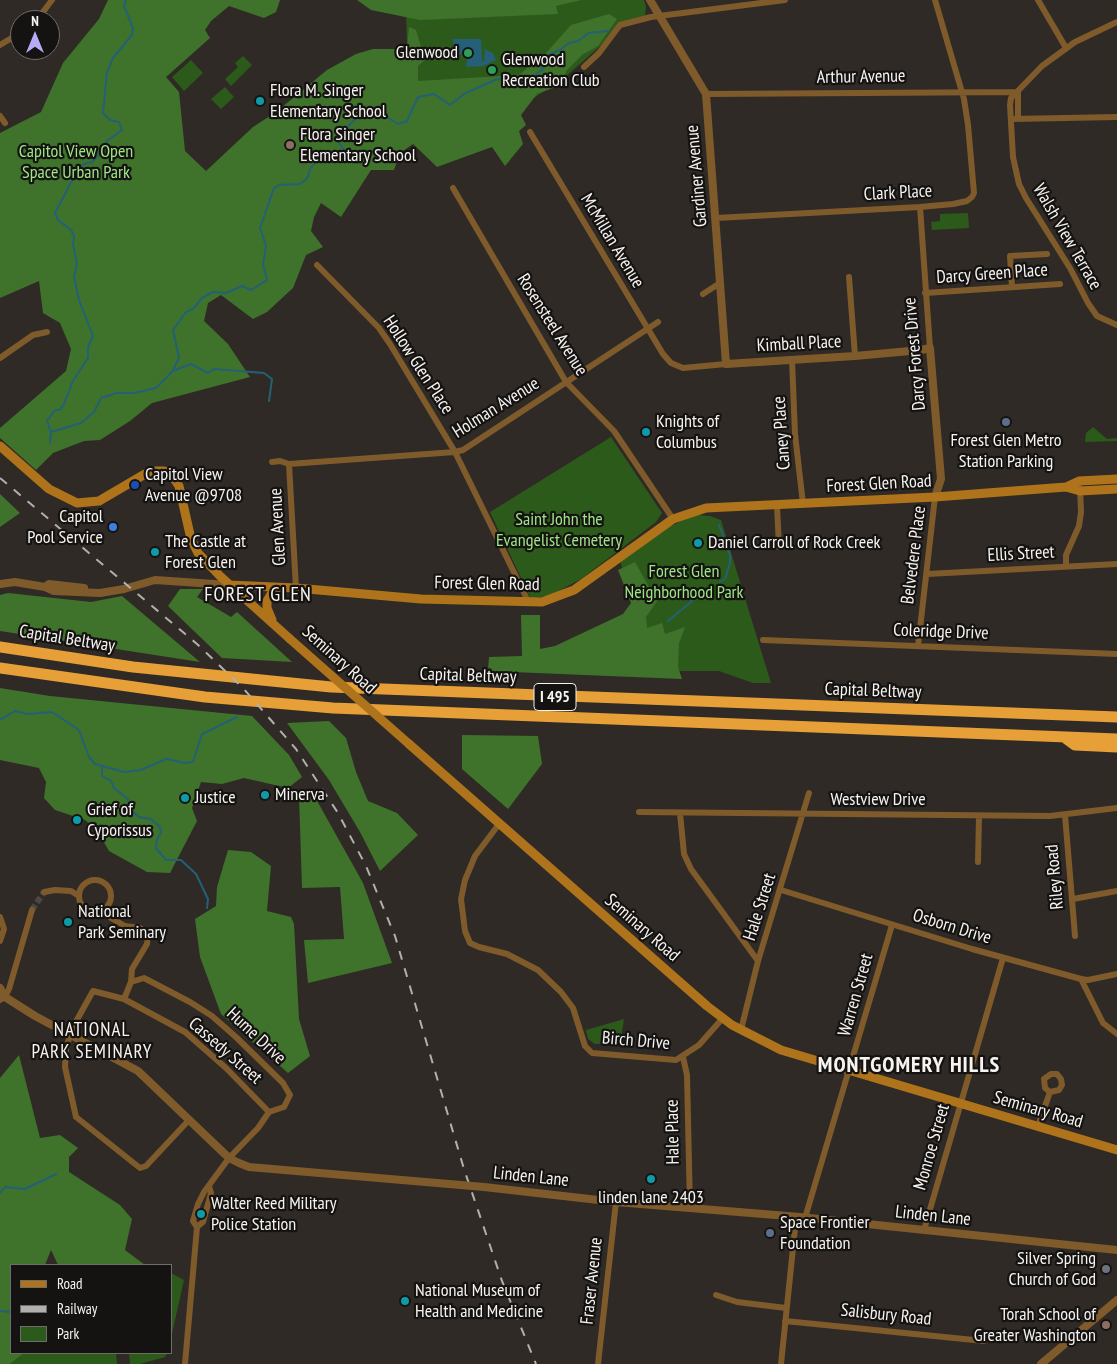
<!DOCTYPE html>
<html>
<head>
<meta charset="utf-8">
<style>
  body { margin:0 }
  #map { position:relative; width:1117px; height:1364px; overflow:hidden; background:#2f2a25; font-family:"PT Sans Narrow",sans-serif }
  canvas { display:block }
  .legend { position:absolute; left:10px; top:1264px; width:162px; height:90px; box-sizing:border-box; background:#151311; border:1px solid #6f6d6a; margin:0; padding:6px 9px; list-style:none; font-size:15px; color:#f6f3f0 }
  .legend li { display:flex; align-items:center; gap:10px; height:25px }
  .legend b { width:25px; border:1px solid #6f6d6a }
  .north { position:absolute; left:10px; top:10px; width:50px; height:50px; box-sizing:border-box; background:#151311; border:1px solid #6f6d6a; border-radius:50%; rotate:0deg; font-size:14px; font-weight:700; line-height:20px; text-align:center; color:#f6f3f0 }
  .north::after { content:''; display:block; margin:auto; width:18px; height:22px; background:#b5acf8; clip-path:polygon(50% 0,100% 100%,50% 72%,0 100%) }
</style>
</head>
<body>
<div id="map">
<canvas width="1117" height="1364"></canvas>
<ul class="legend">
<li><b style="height:6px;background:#af741b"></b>Road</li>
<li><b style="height:6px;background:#b3afac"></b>Railway</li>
<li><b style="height:14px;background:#2c5a1a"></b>Park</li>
</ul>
<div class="north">N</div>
</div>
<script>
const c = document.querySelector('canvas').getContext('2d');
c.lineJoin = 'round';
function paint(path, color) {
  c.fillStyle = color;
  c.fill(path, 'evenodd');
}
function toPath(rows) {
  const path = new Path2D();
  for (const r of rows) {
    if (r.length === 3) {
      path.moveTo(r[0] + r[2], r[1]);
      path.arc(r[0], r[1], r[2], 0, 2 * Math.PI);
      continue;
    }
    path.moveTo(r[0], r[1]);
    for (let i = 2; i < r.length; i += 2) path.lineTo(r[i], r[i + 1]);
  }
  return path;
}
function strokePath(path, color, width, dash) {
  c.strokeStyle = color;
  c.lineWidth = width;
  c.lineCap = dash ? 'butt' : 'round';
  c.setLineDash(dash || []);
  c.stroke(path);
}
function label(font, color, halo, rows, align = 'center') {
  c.font = font + ' "PT Sans Narrow",sans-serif';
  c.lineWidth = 4.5;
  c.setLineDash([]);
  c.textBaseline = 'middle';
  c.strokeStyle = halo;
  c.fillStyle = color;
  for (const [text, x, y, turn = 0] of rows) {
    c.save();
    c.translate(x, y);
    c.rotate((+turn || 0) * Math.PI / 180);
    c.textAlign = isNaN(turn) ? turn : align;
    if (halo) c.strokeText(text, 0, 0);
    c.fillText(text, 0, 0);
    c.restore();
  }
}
const green = toPath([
  [402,0,644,0,646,7,645,16,622,22,606,41,563,79,512,112,421,135,407,49,406,11],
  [243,56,252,65,231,86,225,79,238,67,235,63],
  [191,60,203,73,184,91,172,77],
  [225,87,234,97,221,109,211,99],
  [968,213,969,228,932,230,931,222,940,221,940,214],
  [1093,427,1107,439,1117,438,1117,441,1085,442,1086,433],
  [611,437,662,513,656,522,581,579,551,595,531,599,490,512],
  [699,515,710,516,721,520,771,683,753,683,719,671,654,671,620,561,661,531,687,518],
  [624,1019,621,1039,618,1043,595,1044,588,1039,586,1030],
  [171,1273,184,1280,171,1338],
  [24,1353,116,1353,117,1364,10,1364],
  [129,1353,167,1353,165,1357,140,1364,130,1364]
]);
const forest = toPath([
  [108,0,280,0,276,12,264,18,229,6,211,21,205,30,210,38,166,77,179,92,185,151,206,171,253,127,276,112,327,70,356,54,373,49,407,49,409,27,416,30,425,60,418,66,418,81,519,75,547,52,571,25,609,14,617,19,598,46,582,55,567,70,561,85,537,94,521,115,526,125,519,131,523,144,505,166,492,147,437,167,413,144,400,153,394,170,371,170,341,217,321,203,314,217,311,231,323,247,306,255,293,288,267,312,253,319,221,295,208,303,204,321,228,344,250,377,152,403,130,421,100,440,84,441,53,453,36,470,0,438,0,428,66,371,71,349,60,323,43,313,39,281,0,298,0,133,41,112,63,63,99,19],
  [357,0,581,0,556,6,558,14,420,20,371,10],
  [0,494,20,513,0,527],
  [635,562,657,601,646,617,647,628,662,623,665,634,685,627,679,643,678,667,682,679,488,671,489,657,522,656,521,615,540,615,540,649,555,646,623,614,631,603,618,570],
  [180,589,203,589,197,597,231,617,237,612,292,662,222,658,168,606],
  [8,593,91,602,122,596,200,662,0,631,0,595],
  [0,688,50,696,252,716,289,755,302,777,288,788,244,778,222,784,201,782,192,808,197,821,170,873,147,872,109,851,97,830,85,820,55,810,44,798,46,782,39,768,0,760],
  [329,721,346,738,356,772,368,801,397,813,418,835,380,871,360,832,329,780,287,723],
  [462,735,538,736,542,764,508,809,462,769],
  [311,790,363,883,392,963,308,983,304,940,344,939,340,887,302,888,299,796],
  [228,850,251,852,271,866,267,911,291,917,294,924,299,1019,310,1056,288,1073,221,1014,200,957,195,919,216,906,217,887],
  [19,1055,40,1138,60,1135,78,1148,69,1157,69,1172,120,1205,132,1219,125,1250,145,1265,58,1265,51,1250,45,1265,11,1265,11,1353,24,1353,10,1364,0,1364,0,1078]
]);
const water = toPath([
  [453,39,481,39,482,61,484,61,485,49,493,53,496,60,483,66,466,67,468,54,454,55]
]);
const stream = toPath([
  [173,371,191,364,208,373,214,369,264,373,272,379,269,401],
  [51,432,81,423,94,412,101,398,117,393,134,393,156,388,172,372,179,358,173,330,186,312,193,309,202,298,213,292,226,293,242,286,251,290,267,280,263,265,266,246,260,228,274,188,279,185,300,184,305,180,308,177,310,169,317,160,341,157,345,151,338,141,342,132,360,115,375,113,384,115,398,124,407,121,418,97,434,94,450,105,464,94,497,79,522,81,530,79,542,70,550,54,560,50,569,43,578,41,589,33,608,31],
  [50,443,51,432,47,421,55,410,60,410,64,404,73,381,88,358,88,347,93,336,79,300,74,277,77,264,73,244,74,236,71,230,58,220,55,213,77,171,84,164,92,162,103,150,107,141,122,130,119,122,110,120,103,113,107,72,113,58,132,35,133,28,124,6,126,0],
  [719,525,730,555,730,563,725,579,720,582],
  [668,621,704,591,708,590],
  [0,720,15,711,27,714,52,712,79,730,89,757,95,764,124,772,141,770,166,759,185,763,193,762,202,734,237,717],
  [102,767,102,776,111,781,114,788,128,799,129,808,139,817,151,819,160,827,161,833,157,839,156,848,166,860,181,860,196,874,208,899,207,908],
  [0,1193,5,1187,25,1189,56,1174],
  [0,1311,11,1312]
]);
const minorTunnel = toPath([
  [32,910,44,892]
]);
const minor = toPath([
  [1038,0,1066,48],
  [37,20,52,0],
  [1117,22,1075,42,1042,66,1011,98,1010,105,1013,157,1019,184,1026,198,1070,268,1088,303,1097,316,1117,325],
  [0,45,20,33],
  [584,67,599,53,620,25,651,17,785,0],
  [1018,92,1018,118],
  [706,94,1018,92],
  [0,116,5,123],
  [1011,119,1117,117],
  [530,132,663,354,671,363,683,368,726,364],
  [453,188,566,382,614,431,673,519],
  [920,207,930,348],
  [716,218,920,207,953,204,967,201,972,197,974,193,968,125,964,99,935,0],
  [317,265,379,328,390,344,455,452,529,603],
  [849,277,855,356],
  [1012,287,1010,256,1047,254],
  [925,293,1060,284],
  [703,294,720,283],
  [0,358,33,335,47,332],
  [792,360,795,434,803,504],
  [272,462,280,461,289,464,455,452,463,450,658,322],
  [289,464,296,588],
  [777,505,779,547],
  [1066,566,1066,555,1079,526,1081,512,1080,488],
  [927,574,1117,564],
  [763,640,1117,654],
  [918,646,935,497],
  [639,812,1050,816,1117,808],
  [680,813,684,854,691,869,758,961],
  [1065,815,1075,936],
  [499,824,475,856,465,880,461,899,465,931,470,943,479,947,507,954,538,970,561,992,573,1008,585,1046,592,1053,676,1060,699,1045,722,1019],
  [978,862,979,816],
  [95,896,16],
  [781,890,972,949,1081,979,1088,980,1117,974],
  [44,892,55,890,71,891,79,896],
  [1073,899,1117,891],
  [102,910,111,918,125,926,140,928,148,934,147,944,132,969,131,982],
  [0,941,4,929,0,917],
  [1081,979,1103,1023,1117,1034],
  [124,999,131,982,144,978,190,1002,212,1016,237,1038,283,1083,290,1095,284,1107,269,1112,258,1128,229,1158,204,1192,198,1204,193,1221,197,1227,185,1364],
  [0,1000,5,997,9,989,32,910],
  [741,1030,758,961,809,793],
  [683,1057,687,1075,690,1208],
  [189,1120,146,1166,140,1168,76,1117,65,1067,66,1048,73,1027,93,991,124,999,185,1032,226,1068,269,1112],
  [1038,1126,1050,1092,1045,1088,1044,1079,1051,1074,1057,1074,1061,1079,1062,1085,1059,1090,1050,1092],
  [805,1218,892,925],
  [197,1227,203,1222,211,1193,209,1186],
  [924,1230,1003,958],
  [716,1295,737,1302,786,1308],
  [785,1321,984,1341],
  [598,1364,616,1202],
  [781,1364,796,1219]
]);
const tertiary = toPath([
  [650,0,706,94,726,364,855,356,921,350,930,348,941,479,935,497],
  [0,584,15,582,45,587,54,591,100,593,124,589,155,580,229,585],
  [45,587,49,584,84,588],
  [0,988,5,997,35,1016,138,1071,229,1158,239,1163,249,1167,449,1184],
  [484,1187,616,1202,800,1217,1117,1250],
  [1041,1364,1117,1300]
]);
const secondary = toPath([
  [0,446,49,489,77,503,99,501,145,474,154,471,164,471,171,474,179,486,191,539,198,553,220,576,290,639],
  [1066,487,1080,491,1117,489],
  [229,585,296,588,421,599,542,602,574,590,673,519,706,508,935,497,1066,487,1079,481,1117,479],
  [272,620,267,608,267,601,273,591,280,588],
  [409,744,707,1006,732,1025,781,1050,1117,1150]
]);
const motorway = toPath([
  [0,647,133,667,331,687,1117,717],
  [0,668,205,697,333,708,1117,739],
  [1064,737,1075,745,1117,747]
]);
const rail = toPath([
  [0,478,197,644,243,688,296,749,338,813,366,866,395,936,464,1169,502,1281,536,1364]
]);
const tertiaryBridge = toPath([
  [449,1184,484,1187]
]);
const secondaryBridge = toPath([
  [290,639,409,744]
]);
const markers = [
  [468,53,5,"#2e9e5b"],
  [492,70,5,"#2e9e5b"],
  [260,101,5,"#0f9aa8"],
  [290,145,5,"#8d6e63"],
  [1006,422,5,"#5c6f8a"],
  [646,432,5,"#0f9aa8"],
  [135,485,5,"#1a4fb4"],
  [113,527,5,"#3f7fe0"],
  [698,543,5,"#0f9aa8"],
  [155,552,5,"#0f9aa8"],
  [265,795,5,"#0f9aa8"],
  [185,798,5,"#0f9aa8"],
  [77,820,5,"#0f9aa8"],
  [68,922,5,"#0f9aa8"],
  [651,1179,5,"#0f9aa8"],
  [201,1214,5,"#0f9aa8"],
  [770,1233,5,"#5c6f8a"],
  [1106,1269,5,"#6b7280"],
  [405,1301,5,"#0f9aa8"],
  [1106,1325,5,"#8d6e63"]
];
const shields = [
  [555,697,42]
];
const shieldNames = [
  ["I 495",555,697]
];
const poiNames = [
  ["Glenwood",458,53,"right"],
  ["Glenwood",502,60],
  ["Recreation Club",502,81],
  ["Flora M. Singer",270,91],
  ["Elementary School",270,112],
  ["Flora Singer",300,135],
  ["Elementary School",300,156],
  ["Knights of",656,422],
  ["Columbus",656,443],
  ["Forest Glen Metro",1006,441,"center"],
  ["Station Parking",1006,462,"center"],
  ["Capitol View",145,475],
  ["Avenue @9708",145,496],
  ["Capitol",103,517,"right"],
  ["Pool Service",103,538,"right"],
  ["The Castle at",165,542],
  ["Forest Glen",165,563],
  ["Daniel Carroll of Rock Creek",708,543],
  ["Minerva",275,795],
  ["Justice",195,798],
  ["Grief of",87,810],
  ["Cyporissus",87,831],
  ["National",78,912],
  ["Park Seminary",78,933],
  ["linden lane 2403",651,1198,"center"],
  ["Walter Reed Military",211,1204],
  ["Police Station",211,1225],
  ["Space Frontier",780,1223],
  ["Foundation",780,1244],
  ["Silver Spring",1096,1259,"right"],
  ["Church of God",1096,1280,"right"],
  ["National Museum of",415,1291],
  ["Health and Medicine",415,1312],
  ["Torah School of",1096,1315,"right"],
  ["Greater Washington",1096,1336,"right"]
];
const streetNames = [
  ["Arthur Avenue",861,77,-1],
  ["Gardiner Avenue",697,176,-95],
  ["Clark Place",898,193,-3],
  ["Walsh View Terrace",1067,237,60],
  ["McMillan Avenue",612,241,59],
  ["Darcy Green Place",992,274,-4],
  ["Rosensteel Avenue",552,325,58],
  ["Kimball Place",799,344,-3],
  ["Darcy Forest Drive",915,354,-95],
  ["Hollow Glen Place",418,365,57],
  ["Holman Avenue",496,408,-32],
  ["Caney Place",782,433,-94],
  ["Forest Glen Road",879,484,-3],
  ["Glen Avenue",278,527,-93],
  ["Ellis Street",1021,554,-3],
  ["Belvedere Place",914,555,-83],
  ["Forest Glen Road",487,584,1],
  ["Coleridge Drive",941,632,2],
  ["Capital Beltway",67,639,9],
  ["Seminary Road",339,660,42],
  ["Capital Beltway",468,676,2],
  ["Capital Beltway",873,691,2],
  ["Westview Drive",878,800],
  ["Riley Road",1055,877,-95],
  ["Hale Street",760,907,-72],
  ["Osborn Drive",952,927,17],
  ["Seminary Road",642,928,41],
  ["Warren Street",856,995,-74],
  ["Hume Drive",256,1036,43],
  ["Birch Drive",636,1041,5],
  ["Cassedy Street",225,1051,41],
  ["Seminary Road",1038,1110,16],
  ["Hale Place",673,1132,-91],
  ["Monroe Street",932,1147,-74],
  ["Linden Lane",531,1177,6],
  ["Linden Lane",933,1216,6],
  ["Fraser Avenue",592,1281,-84],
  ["Salisbury Road",886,1315,6]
];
const parkNames = [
  ["Capitol View Open",76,152],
  ["Space Urban Park",76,173],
  ["Saint John the",559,520],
  ["Evangelist Cemetery",559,541],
  ["Forest Glen",684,572],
  ["Neighborhood Park",684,593]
];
const neighbourhoodNames = [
  ["NATIONAL",92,1031],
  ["PARK SEMINARY",92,1053]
];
const quarterNames = [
  ["FOREST GLEN",258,595]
];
const districtNames = [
  ["MONTGOMERY HILLS",909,1066]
];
paint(green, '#2c5a1a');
paint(forest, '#3f732b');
paint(water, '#246077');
strokePath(stream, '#246077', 2);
strokePath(minorTunnel, '#4d4843', 6, [6, 3]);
strokePath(minor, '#7f5b2b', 6);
strokePath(tertiary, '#7f5b2b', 8);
strokePath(secondary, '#af741b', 9);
strokePath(motorway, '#e79f37', 11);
strokePath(rail, '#b3afac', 2, [9, 9]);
strokePath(tertiaryBridge, '#7f5b2b', 8);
strokePath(secondaryBridge, '#af741b', 9);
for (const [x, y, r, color] of markers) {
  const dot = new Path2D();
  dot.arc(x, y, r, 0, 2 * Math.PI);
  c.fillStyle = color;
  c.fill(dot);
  strokePath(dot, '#151311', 2);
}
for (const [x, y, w] of shields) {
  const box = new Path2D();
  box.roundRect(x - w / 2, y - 13.5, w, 27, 4);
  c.fillStyle = '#151311';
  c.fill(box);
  strokePath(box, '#f6f3f0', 1);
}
label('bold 16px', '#f6f3f0', null, shieldNames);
label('18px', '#f6f3f0', '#151311', poiNames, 'left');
label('18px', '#f6f3f0', '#151311', streetNames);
label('18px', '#9ee786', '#151311', parkNames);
c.letterSpacing = '1px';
label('19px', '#f6f3f0', '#151311', neighbourhoodNames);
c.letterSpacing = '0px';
c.letterSpacing = '1px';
label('20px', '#f6f3f0', '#151311', quarterNames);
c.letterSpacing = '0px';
c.letterSpacing = '1px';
label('bold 22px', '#f6f3f0', '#151311', districtNames);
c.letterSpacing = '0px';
</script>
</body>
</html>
